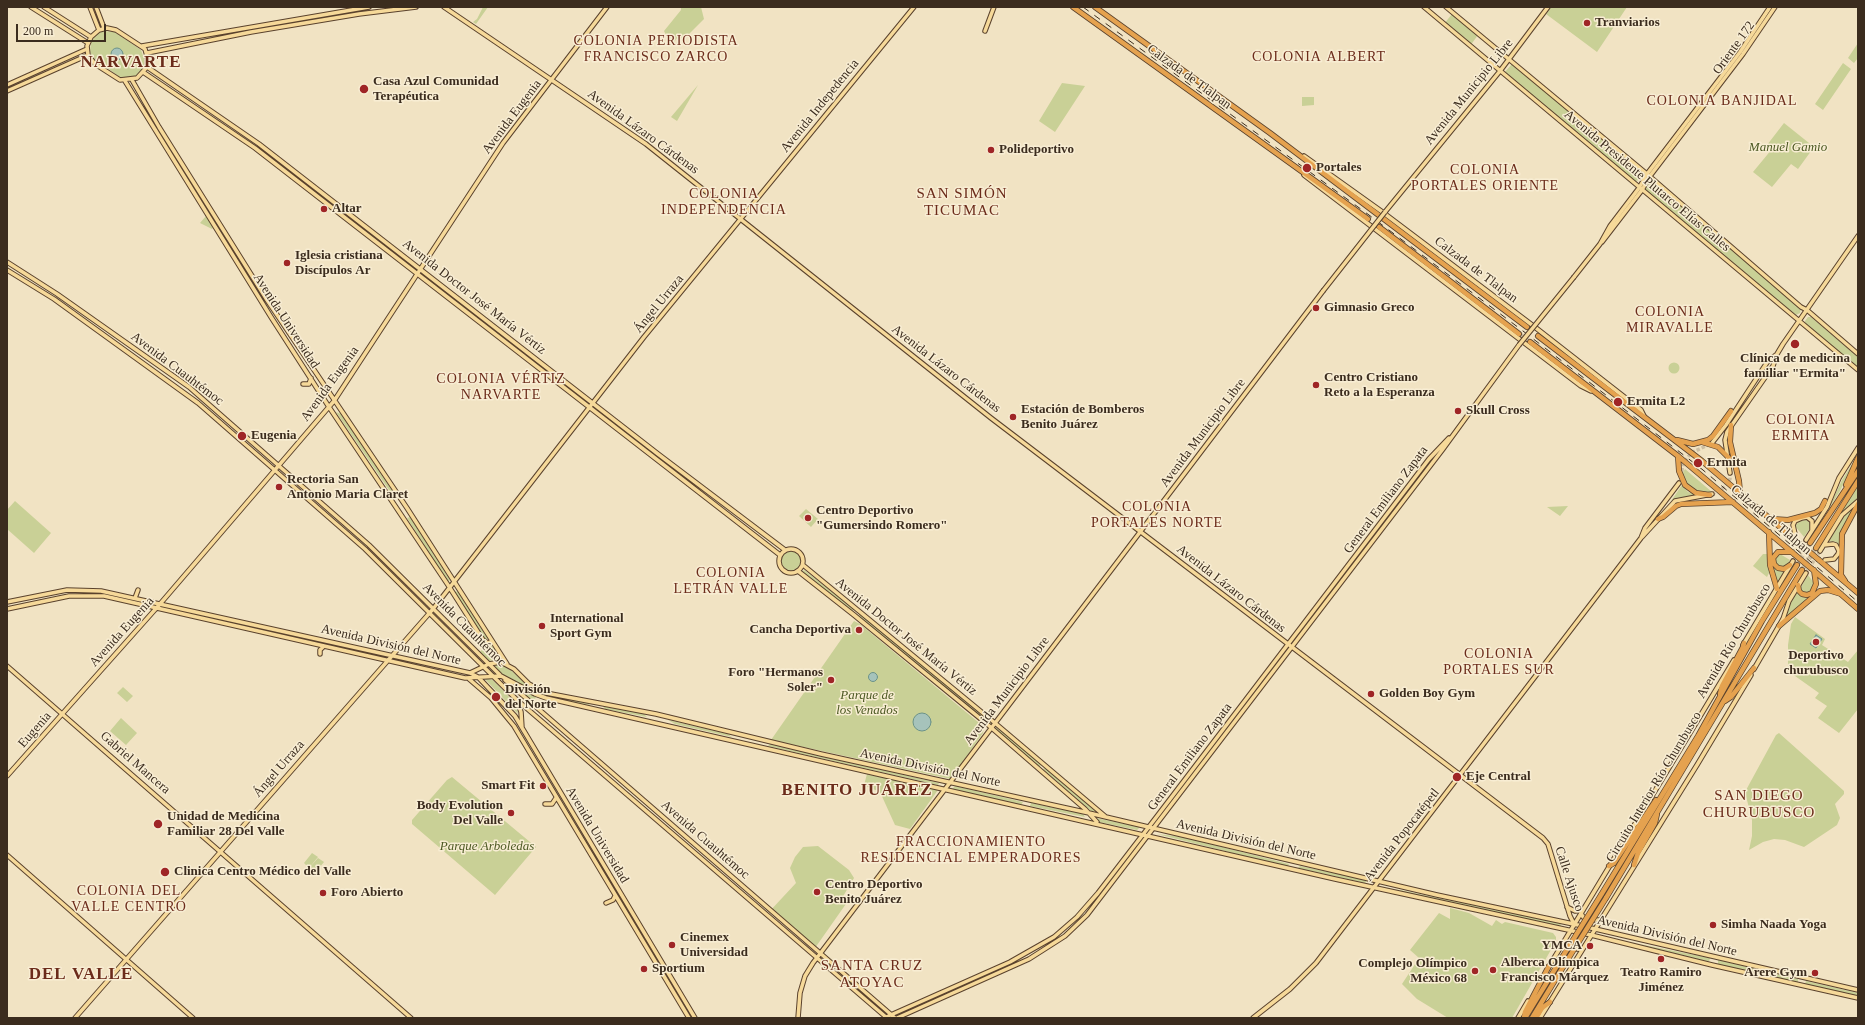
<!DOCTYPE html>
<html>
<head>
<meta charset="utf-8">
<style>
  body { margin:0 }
  #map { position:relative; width:1865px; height:1025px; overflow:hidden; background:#f1e3c3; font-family:"Times New Roman",serif }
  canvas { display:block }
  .frame { position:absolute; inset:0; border:8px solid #3b2c1e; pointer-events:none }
  .scale { position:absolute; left:16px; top:24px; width:90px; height:18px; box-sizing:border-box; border:2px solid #3b2c1e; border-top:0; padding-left:5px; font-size:12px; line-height:14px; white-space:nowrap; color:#3b2c1e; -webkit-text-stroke:3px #f8edd3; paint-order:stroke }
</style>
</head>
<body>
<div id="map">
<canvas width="1865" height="1025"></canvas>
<div class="frame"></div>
<div class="scale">200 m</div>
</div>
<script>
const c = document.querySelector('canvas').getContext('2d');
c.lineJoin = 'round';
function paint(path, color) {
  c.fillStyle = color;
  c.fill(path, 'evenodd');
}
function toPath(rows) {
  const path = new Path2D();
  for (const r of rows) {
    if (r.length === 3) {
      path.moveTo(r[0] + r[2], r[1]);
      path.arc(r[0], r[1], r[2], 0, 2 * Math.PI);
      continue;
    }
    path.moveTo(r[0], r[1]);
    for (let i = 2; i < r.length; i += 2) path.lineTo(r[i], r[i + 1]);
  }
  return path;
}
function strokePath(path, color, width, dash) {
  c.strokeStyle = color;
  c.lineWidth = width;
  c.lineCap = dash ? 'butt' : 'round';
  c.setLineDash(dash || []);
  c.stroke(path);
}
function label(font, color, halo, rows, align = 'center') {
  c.font = font + ' "Times New Roman",serif';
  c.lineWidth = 3;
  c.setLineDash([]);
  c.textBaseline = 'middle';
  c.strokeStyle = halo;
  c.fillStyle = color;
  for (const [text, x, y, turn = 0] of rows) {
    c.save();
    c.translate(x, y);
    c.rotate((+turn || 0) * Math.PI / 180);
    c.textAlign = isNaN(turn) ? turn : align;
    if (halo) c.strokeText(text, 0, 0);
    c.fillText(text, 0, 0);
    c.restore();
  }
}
const green = toPath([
  [483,7,488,7,476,24,473,22,477,19],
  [681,7,701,7,704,19,684,39,678,37,674,42,666,35,664,31,681,10],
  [1551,7,1627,7,1597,52,1546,14],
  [1452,14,1478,35,1470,46,1444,24],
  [104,31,115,32,141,50,145,61,144,67,137,76,132,78,121,78,92,57,90,52,91,41,98,33],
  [1858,43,1858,58,1854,63,1848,58],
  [1843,63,1851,69,1823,110,1815,104],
  [1512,64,1642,172,1643,174,1641,179,1634,182,1504,73],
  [1062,83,1085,86,1055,132,1039,121],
  [698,85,677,121,671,117],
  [1302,97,1314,97,1314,105,1302,106],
  [1784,123,1814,147,1798,169,1791,164,1772,187,1753,172,1772,149,1767,145],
  [1651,181,1801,308,1800,313,1796,315,1645,192,1646,187],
  [206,216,213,228,212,229,200,223],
  [1808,317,1811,317,1858,357,1858,369,1805,323,1805,321],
  [531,356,590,401,588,405,529,359],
  [1674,368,5.5],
  [336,412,341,414,397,498,395,499],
  [1854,461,1840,491,1828,510,1842,480],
  [1685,469,1712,492,1699,493,1686,484,1682,474],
  [1682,485,1688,492,1699,496,1677,498,1671,501],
  [1858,486,1858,499,1841,513],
  [15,501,51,533,34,553,7,529,7,510],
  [1857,504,1842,531,1841,548,1836,542,1828,541,1845,514],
  [1568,506,1560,516,1547,507],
  [806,509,818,519,811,527,799,516],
  [410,517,450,580,448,582,407,518],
  [1805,520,1810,521,1811,527,1804,537,1795,526,1798,522],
  [791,561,10],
  [1763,554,1768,554,1769,573,1767,577,1753,566],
  [1780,554,1790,560,1788,565,1781,568,1776,564,1775,559],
  [1772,566,1778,571,1785,572,1778,585],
  [804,570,854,609,853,611,802,572],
  [1808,575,1814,583,1813,590,1805,594,1802,591,1801,587],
  [1797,590,1802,597,1811,597,1784,619,1790,601],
  [454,591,458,592,488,639,485,640],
  [860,613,992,723,991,725,859,616],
  [1795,617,1825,639,1822,645,1848,662,1858,650,1858,709,1839,733,1818,718,1827,706,1815,698,1819,693,1788,671,1788,645,1791,624],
  [854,621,860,624,984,727,983,733,951,779,771,740],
  [490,644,503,659,488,661,480,652,485,646],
  [499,664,505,665,535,691,500,674,493,666],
  [484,678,493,680,516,704,518,714],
  [511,683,536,697,533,703],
  [123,687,133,696,127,702,117,693],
  [541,693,553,697,587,702,590,705,559,700,541,695],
  [602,705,644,714,647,717,605,709],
  [121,718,137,733,126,745,110,731],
  [668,720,728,734,732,737,675,724],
  [997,726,1041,765,1039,767,995,729],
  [1779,733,1844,791,1844,794,1835,804,1840,818,1837,825,1804,847,1785,840,1774,839,1763,842,1749,850,1752,836,1752,820,1745,792,1776,735],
  [770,744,939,783,938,785,768,746],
  [1045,768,1098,812,1091,811,1043,769],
  [867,774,938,790,910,829,895,825,880,792,864,785],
  [452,777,536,847,495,895,412,824,412,820,447,780],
  [955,786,1023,802,1021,805,952,789],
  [1031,803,1083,814,1085,817,1030,806],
  [1096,818,1140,827,1137,830,1099,822],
  [1157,834,1183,837,1289,864,1288,866,1281,865],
  [818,846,849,870,854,878,839,903,848,901,815,948,769,912,796,883,790,868,795,857,803,847],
  [312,853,318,857,309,868,304,863],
  [318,858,324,862,315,873,309,868],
  [1300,866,1367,880,1365,883,1298,868],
  [1395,889,1560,923,1561,926,1411,894],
  [1450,908,1469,913,1492,926,1496,920,1502,924,1505,922,1553,933,1556,937,1556,941,1512,1018,1448,1018,1417,999,1402,984,1419,958,1410,950,1439,913,1450,919],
  [1639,944,1710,958,1709,962,1642,945],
  [1718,960,1798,979,1798,983,1718,964],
  [1806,981,1858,993,1858,997,1805,984]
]);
const water = toPath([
  [117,54,6],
  [1816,635,1822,639,1816,648,1810,644,1816,635],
  [873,677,4.5],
  [922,722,9]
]);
const majorTunnel = toPath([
  [1681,477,1683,464,1691,453,1710,444],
  [1712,494,1725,487,1730,479,1730,473],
  [1793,561,1806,540],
  [1806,573,1820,551]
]);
const highwayTunnel = toPath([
  [1519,334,1530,342],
  [1797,565,1810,543],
  [1802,570,1816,548]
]);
const major = toPath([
  [31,7,88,43],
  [44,7,91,37],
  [90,7,99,30],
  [96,7,104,28],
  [444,7,646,144,991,418,1543,838,1548,844,1570,916,1574,924],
  [1424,7,1858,370],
  [1446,7,1647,174,1801,307,1807,310,1858,354],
  [107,28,116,30,145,49,147,56,147,67,137,78,120,80,95,64,88,55,87,46,91,37,99,30,107,28],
  [985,31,994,7],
  [142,46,369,7],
  [147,53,251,32,359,14,416,7],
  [147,67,259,144,658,454,785,550],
  [143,72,255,148,780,555],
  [132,80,159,127,267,300,407,508,507,664],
  [125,81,271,317,329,407,448,585,483,640,488,643,492,641],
  [7,85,87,49],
  [7,91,88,55],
  [1304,156,1381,211,1536,328,1641,410,1644,416],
  [1304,175,1581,386,1591,391],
  [1385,212,1500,71,1548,7],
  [1602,242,1642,190,1650,176,1743,54,1775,7],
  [7,262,57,294,189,387,369,545,500,675],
  [7,270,54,299,198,403,365,549,517,700,887,1018],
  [1574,277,1600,244,1610,226,1639,188,1647,174,1740,52,1770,7],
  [303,384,309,384,311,378],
  [1712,443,1726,425,1768,361,1776,355],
  [1730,473,1725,440,1727,432,1773,366,1777,354,1783,344,1858,236],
  [1795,534,1793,525,1795,521,1802,518,1807,517,1812,521,1812,530],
  [1642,537,1675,501,1712,494],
  [1806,540,1827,507,1839,478,1858,448],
  [1824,545,1833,544,1836,545,1839,551,1838,554,1834,559,1825,560],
  [791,561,12],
  [1820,551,1842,515,1858,501],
  [803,565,995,723,1106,817],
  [798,571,854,615,987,724,1085,809,1097,822],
  [135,598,138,590],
  [7,602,67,590,101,591,470,673,478,677,515,716,695,1018],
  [7,609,69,596,104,596,465,678,501,676,535,694,546,698,1335,879,1591,935,1712,965,1858,998],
  [1743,645,1793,561],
  [320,654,320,650,323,647],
  [7,666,411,1018],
  [1754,669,1783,619,1789,601,1806,573],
  [470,673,489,664,501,662,514,669,529,684,546,693,656,714,821,754,1089,813,1437,895,1578,925,1858,990],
  [469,679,491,698,514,726,689,1018],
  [505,680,895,1018],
  [517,701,521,712,522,728],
  [7,776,160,604,334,401,503,143,607,7],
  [545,804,552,804,556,798],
  [7,855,193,1018],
  [606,903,613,900,615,896],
  [1567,907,1575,911,1583,910],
  [1581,913,1583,917,1595,920,1600,920],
  [1562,945,1569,945,1577,949,1582,949],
  [1548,968,1734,660],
  [75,1018,433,609,644,337,914,7],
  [798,1018,800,993,805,976,813,963,1323,291],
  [884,1018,1010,962,1054,937,1077,917,1098,893,1158,815,1429,459,1449,438],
  [897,1018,1029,959,1065,936,1087,915,1443,449,1519,345],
  [1253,1018,1290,989,1316,963,1622,563,1641,538,1645,528,1679,483],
  [1518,1018,1528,1001],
  [1540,1018,1697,765,1751,675]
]);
const highway = toPath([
  [1073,7,1368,219],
  [1095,7,1270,133,1527,327],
  [1379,227,1519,334],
  [1538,336,1702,461,1800,544],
  [1530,342,1678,456,1794,554],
  [1731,425,1730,442,1739,481,1740,492],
  [1677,440,1693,444,1708,440,1713,436,1731,411],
  [1702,442,1718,447,1729,458],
  [1678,456,1679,471,1685,485,1696,493,1710,495],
  [1846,485,1858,458],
  [1658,519,1663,517,1676,506,1681,504,1733,502],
  [1772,519,1788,520,1815,513,1821,509,1825,501],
  [1769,532,1770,565,1777,589],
  [1810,543,1858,471],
  [1816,548,1858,481],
  [1819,560,1858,593],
  [1790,565,1784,569,1778,568,1774,564,1773,558,1778,552,1792,552],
  [1812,569,1858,609],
  [1845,581,1841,575,1842,534,1858,504],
  [1798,585,1799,591,1802,594,1807,595,1812,593,1816,584,1814,570],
  [1779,626,1820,591,1828,590,1841,594],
  [1720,694,1722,686,1743,647,1744,643],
  [1725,701,1731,697,1754,668],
  [1634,865,1638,853,1655,823,1657,814],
  [1609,866,1614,863,1656,800],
  [1601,895,1698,736,1762,621,1797,565],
  [1606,898,1802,570],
  [1524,1018,1525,1012,1549,966],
  [1525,1018,1563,956],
  [1532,1018,1568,959],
  [1536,1018,1542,1008,1550,1002]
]);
const rail = toPath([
  [1083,7,1369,215,1523,331,1703,470,1858,602]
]);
const majorBridge = toPath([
  [1323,291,1385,212],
  [1519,345,1574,277]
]);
const highwayBridge = toPath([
  [1800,544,1819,560],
  [1794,554,1812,569],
  [1563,956,1601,895],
  [1568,959,1606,898]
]);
const markers = [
  [1587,23,4,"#9f2526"],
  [364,89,5,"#9f2526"],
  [991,150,4,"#9f2526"],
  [1307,168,5,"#9f2526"],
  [324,209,4,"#9f2526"],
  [287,263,4,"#9f2526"],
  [1316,308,4,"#9f2526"],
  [1795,344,5,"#9f2526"],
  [1316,385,4,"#9f2526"],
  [1618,402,5,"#9f2526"],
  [1458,411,4,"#9f2526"],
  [1013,417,4,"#9f2526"],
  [242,436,5,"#9f2526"],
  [1698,463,5,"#9f2526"],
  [279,487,4,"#9f2526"],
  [808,518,4,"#9f2526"],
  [542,626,4,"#9f2526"],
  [859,630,4,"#9f2526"],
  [1816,642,4,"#9f2526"],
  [831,680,4,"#9f2526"],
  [1371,694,4,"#9f2526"],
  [496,697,5,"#9f2526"],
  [1457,777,5,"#9f2526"],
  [543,786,4,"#9f2526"],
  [511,813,4,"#9f2526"],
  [158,824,5,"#9f2526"],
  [165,872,5,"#9f2526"],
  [817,892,4,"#9f2526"],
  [323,893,4,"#9f2526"],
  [1713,925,4,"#9f2526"],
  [672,945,4,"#9f2526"],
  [1590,946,4,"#9f2526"],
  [1661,959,4,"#9f2526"],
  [644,969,4,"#9f2526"],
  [1493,970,4,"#9f2526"],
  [1475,971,4,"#9f2526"],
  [1815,973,4,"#9f2526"]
];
const poiNames = [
  ["Tranviarios",1595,23],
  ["Casa Azul Comunidad",373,82],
  ["Terapéutica",373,97],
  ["Polideportivo",999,150],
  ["Portales",1316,168],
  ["Altar",332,209],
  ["Iglesia cristiana",295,256],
  ["Discípulos Ar",295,271],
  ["Gimnasio Greco",1324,308],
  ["Clínica de medicina",1795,359,"center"],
  ["familiar \"Ermita\"",1795,374,"center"],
  ["Centro Cristiano",1324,378],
  ["Reto a la Esperanza",1324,393],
  ["Ermita L2",1627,402],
  ["Estación de Bomberos",1021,410],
  ["Benito Juárez",1021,425],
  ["Skull Cross",1466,411],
  ["Eugenia",251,436],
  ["Ermita",1707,463],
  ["Rectoria San",287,480],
  ["Antonio Maria Claret",287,495],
  ["Centro Deportivo",816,511],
  ["\"Gumersindo Romero\"",816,526],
  ["International",550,619],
  ["Sport Gym",550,634],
  ["Cancha Deportiva",851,630,"right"],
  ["Deportivo",1816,656,"center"],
  ["churubusco",1816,671,"center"],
  ["Foro \"Hermanos",823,673,"right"],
  ["Soler\"",823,688,"right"],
  ["División",505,690],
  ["del Norte",505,705],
  ["Golden Boy Gym",1379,694],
  ["Eje Central",1466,777],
  ["Smart Fit",535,786,"right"],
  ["Body Evolution",503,806,"right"],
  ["Del Valle",503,821,"right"],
  ["Unidad de Medicina",167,817],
  ["Familiar 28 Del Valle",167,832],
  ["Clinica Centro Médico del Valle",174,872],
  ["Centro Deportivo",825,885],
  ["Benito Juárez",825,900],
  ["Foro Abierto",331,893],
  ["Simha Naada Yoga",1721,925],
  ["Cinemex",680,938],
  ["Universidad",680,953],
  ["YMCA",1582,946,"right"],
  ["Alberca Olímpica",1501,963],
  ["Francisco Márquez",1501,978],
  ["Complejo Olímpico",1467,964,"right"],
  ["México 68",1467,979,"right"],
  ["Sportium",652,969],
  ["Teatro Ramiro",1661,973,"center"],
  ["Jiménez",1661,988,"center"],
  ["Arere Gym",1807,973,"right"]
];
const streetNames = [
  ["Oriente 172",1734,48,-54],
  ["Calzada de Tlalpan",1189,77,36],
  ["Avenida Municipio Libre",1469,92,-51],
  ["Avenida Indepedencia",820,106,-51],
  ["Avenida Eugenia",512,117,-53],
  ["Avenida Lázaro Cárdenas",643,132,36],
  ["Avenida Presidente Plutarco Elías Calles",1647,181,40],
  ["Calzada de Tlalpan",1476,270,37],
  ["Avenida Doctor José María Vértiz",474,297,38],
  ["Ángel Urraza",659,304,-51],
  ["Avenida Universidad",286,321,57],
  ["Avenida Cuauhtémoc",177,369,37],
  ["Avenida Lázaro Cárdenas",946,369,38],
  ["Avenida Eugenia",330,384,-54],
  ["Avenida Municipio Libre",1203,433,-53],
  ["General Emiliano Zapata",1386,500,-53],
  ["Calzada de Tlalpan",1771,520,40],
  ["Avenida Lázaro Cárdenas",1231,589,38],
  ["Avenida Cuauhtémoc",464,625,45],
  ["Avenida Eugenia",122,632,-48],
  ["Avenida Doctor José María Vértiz",906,637,39],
  ["Avenida Río Churubusco",1734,641,-59],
  ["Avenida División del Norte",391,645,13],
  ["Avenida Municipio Libre",1007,691,-53],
  ["Eugenia",35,730,-49],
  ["General Emiliano Zapata",1190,757,-53],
  ["Gabriel Mancera",135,763,41],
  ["Avenida División del Norte",930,768,12],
  ["Ángel Urraza",279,769,-49],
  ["Circuito Interior Río Churubusco",1654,787,-59],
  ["Avenida Universidad",597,835,59],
  ["Avenida Popocatépetl",1402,835,-52],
  ["Avenida Cuauhtémoc",705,840,41],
  ["Avenida División del Norte",1246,840,13],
  ["Calle Ajusco",1569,879,72],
  ["Avenida División del Norte",1667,936,13]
];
const parkNames = [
  ["Manuel Gamio",1788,148],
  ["Parque de",867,696],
  ["los Venados",867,711],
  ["Parque Arboledas",487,847]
];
const neighbourhoodNames = [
  ["COLONIA PERIODISTA",656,41],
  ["FRANCISCO ZARCO",656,57],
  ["COLONIA ALBERT",1319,57],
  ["COLONIA BANJIDAL",1722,101],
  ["COLONIA",1485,170],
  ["PORTALES ORIENTE",1485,186],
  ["COLONIA",724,194],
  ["INDEPENDENCIA",724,210],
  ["COLONIA",1670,312],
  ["MIRAVALLE",1670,328],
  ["COLONIA VÉRTIZ",501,379],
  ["NARVARTE",501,395],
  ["COLONIA",1801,420],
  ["ERMITA",1801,436],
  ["COLONIA",1157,507],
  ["PORTALES NORTE",1157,523],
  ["COLONIA",731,573],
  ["LETRÁN VALLE",731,589],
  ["COLONIA",1499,654],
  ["PORTALES SUR",1499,670],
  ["FRACCIONAMIENTO",971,842],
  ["RESIDENCIAL EMPERADORES",971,858],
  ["COLONIA DEL",129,891],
  ["VALLE CENTRO",129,907]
];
const quarterNames = [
  ["SAN SIMÓN",962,194],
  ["TICUMAC",962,211],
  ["SAN DIEGO",1759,796],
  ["CHURUBUSCO",1759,813],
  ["SANTA CRUZ",872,966],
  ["ATOYAC",872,983]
];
const districtNames = [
  ["NARVARTE",131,63],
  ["BENITO JUÁREZ",857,791],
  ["DEL VALLE",81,975]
];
paint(green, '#c9d096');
paint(water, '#a6c3bb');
strokePath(water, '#6c9389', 1);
strokePath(majorTunnel, '#cdbea2', 3.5, [3.5, 2]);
strokePath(highwayTunnel, '#cdbea2', 4.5, [4.5, 2]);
strokePath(major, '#5a422d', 5.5);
strokePath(highway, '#5a422d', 6);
strokePath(major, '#f6d999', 3.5);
strokePath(highway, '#e5a24f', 4.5);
strokePath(rail, '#3b2c1e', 1, [7, 7]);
strokePath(majorBridge, '#5a422d', 5.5, []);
strokePath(highwayBridge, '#5a422d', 6, []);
strokePath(majorBridge, '#f6d999', 3.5);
strokePath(highwayBridge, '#e5a24f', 4.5);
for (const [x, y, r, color] of markers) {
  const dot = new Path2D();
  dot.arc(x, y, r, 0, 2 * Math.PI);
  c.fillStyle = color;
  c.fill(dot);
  strokePath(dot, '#f8edd3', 1.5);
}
label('bold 13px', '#3b2c1e', '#f8edd3', poiNames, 'left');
label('13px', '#3b2c1e', '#f8edd3', streetNames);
label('italic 13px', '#4c5923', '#f8edd3', parkNames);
c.letterSpacing = '1px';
label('14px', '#6b2b1a', '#f8edd3', neighbourhoodNames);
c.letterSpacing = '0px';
c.letterSpacing = '1px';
label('15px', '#6b2b1a', '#f8edd3', quarterNames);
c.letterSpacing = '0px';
c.letterSpacing = '1px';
label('bold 17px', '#6b2b1a', '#f8edd3', districtNames);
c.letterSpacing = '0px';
</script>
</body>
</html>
